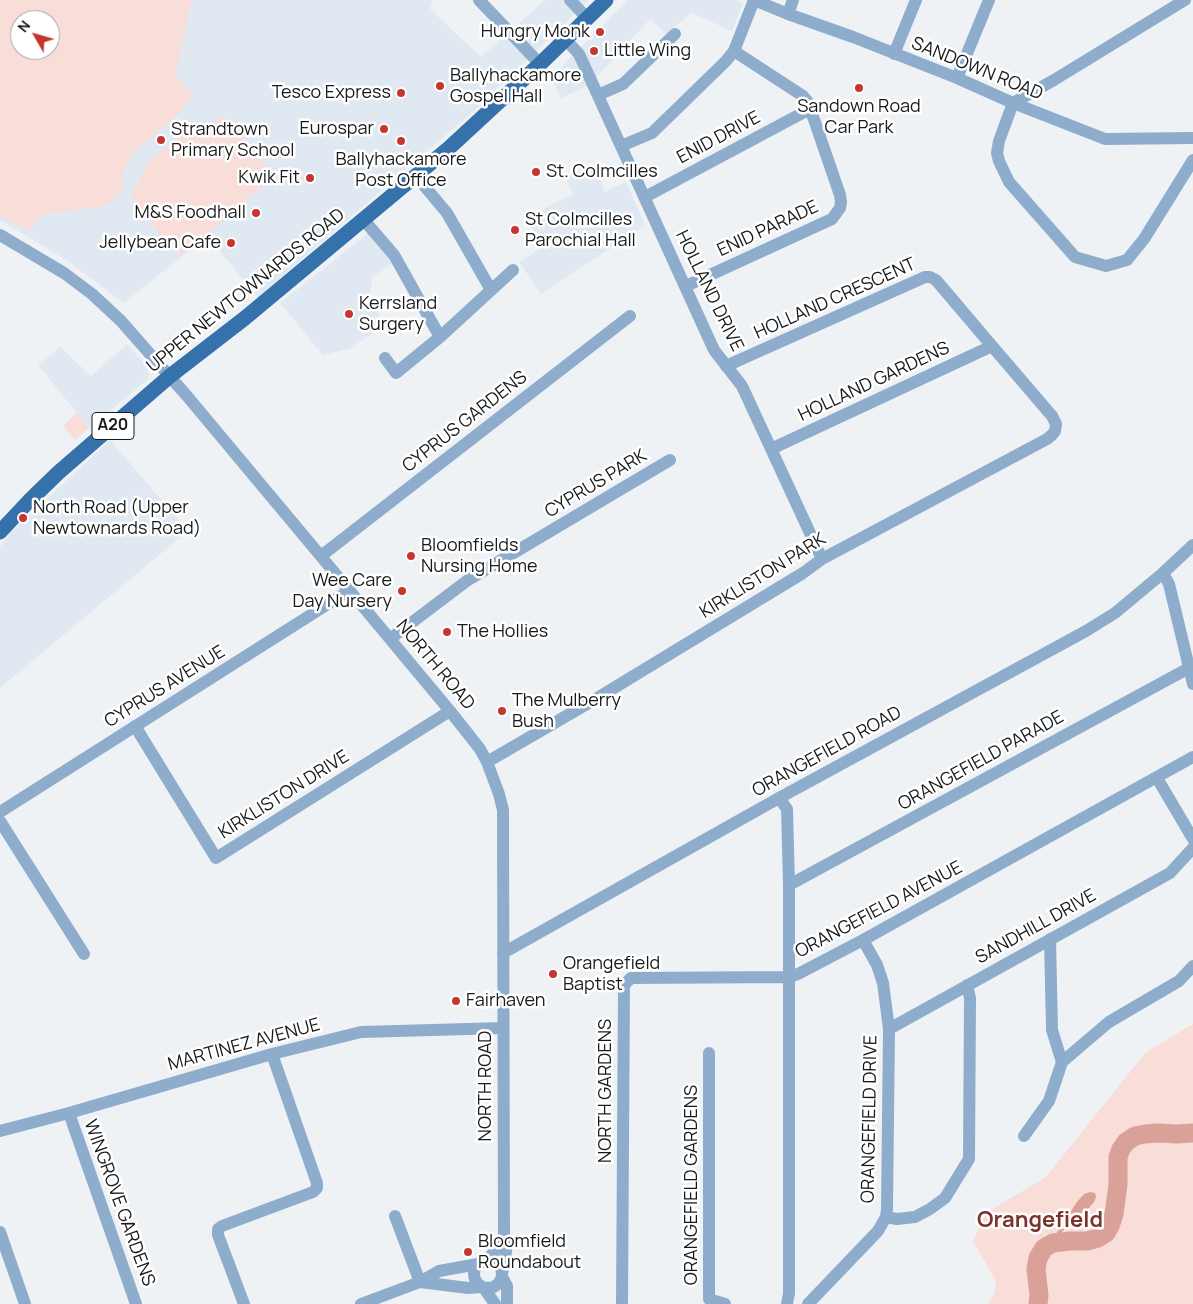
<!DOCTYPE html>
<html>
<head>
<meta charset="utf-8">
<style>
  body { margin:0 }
  #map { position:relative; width:1193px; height:1304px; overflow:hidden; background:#eff2f5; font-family:Manrope,sans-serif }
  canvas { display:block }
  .north { position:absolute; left:10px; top:10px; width:50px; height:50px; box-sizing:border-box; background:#fff; border:1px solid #a3a3a3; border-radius:50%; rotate:308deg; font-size:14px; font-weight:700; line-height:20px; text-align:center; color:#18191a }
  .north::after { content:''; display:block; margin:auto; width:18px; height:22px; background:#c5372e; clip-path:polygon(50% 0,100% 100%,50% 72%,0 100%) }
</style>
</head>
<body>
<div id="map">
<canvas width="1193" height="1304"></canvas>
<div class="north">N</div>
</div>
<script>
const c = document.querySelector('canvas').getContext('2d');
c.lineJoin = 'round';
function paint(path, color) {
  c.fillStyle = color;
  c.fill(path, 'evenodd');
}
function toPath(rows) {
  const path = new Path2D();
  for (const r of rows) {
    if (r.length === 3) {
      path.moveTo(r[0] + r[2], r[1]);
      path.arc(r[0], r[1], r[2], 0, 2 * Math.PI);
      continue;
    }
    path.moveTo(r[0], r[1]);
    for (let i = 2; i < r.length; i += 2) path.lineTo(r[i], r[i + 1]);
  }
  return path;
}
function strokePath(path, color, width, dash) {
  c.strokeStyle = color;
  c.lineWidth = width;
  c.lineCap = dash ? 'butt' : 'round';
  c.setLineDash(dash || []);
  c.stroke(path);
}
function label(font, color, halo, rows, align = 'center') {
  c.font = font + ' Manrope,sans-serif';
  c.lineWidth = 5;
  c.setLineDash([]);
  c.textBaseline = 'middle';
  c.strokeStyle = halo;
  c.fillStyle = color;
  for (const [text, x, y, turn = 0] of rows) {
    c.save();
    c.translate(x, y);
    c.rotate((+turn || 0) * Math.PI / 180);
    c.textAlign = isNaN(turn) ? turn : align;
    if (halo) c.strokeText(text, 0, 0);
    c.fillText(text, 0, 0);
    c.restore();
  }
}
const built = toPath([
  [0,0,432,0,430,9,481,57,545,0,589,0,476,109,258,297,207,236,124,303,68,261,0,220],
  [20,20,50,20,50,50,20,50],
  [628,0,735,0,743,3,732,31,691,13,666,34,650,19,589,85,561,98,551,77],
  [593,164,605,192,626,182,645,225,541,294,519,262,542,247,527,217,573,194,566,178],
  [376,227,400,258,372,278,370,301,385,324,351,348,323,355,280,303],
  [127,344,147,367,149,373,147,380,89,428,38,365,60,347,91,376],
  [110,440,188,531,0,688,0,547,12,531]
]);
const green = toPath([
  [0,0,192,0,177,66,173,70,193,96,184,104,182,112,179,113,132,153,128,161,121,178,123,187,117,196,109,203,99,207,86,209,50,213,41,216,28,231,0,215],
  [20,20,50,20,50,50,20,50],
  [223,114,266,166,268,171,267,178,263,186,181,255,170,240,164,240,136,201,131,197,145,167,150,160,190,128,204,127,209,125],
  [77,413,89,428,75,440,63,426],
  [1193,1024,1193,1304,988,1304,994,1294,996,1281,973,1241,986,1213,1046,1177,1146,1052]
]);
const water = toPath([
  [1090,1192,1095,1193,1096,1197,1094,1202,1089,1208,1071,1220,1059,1236,1054,1237,1077,1202,1084,1194]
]);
const river = toPath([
  [1038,1304,1039,1295,1036,1269,1038,1258,1044,1248,1053,1243,1070,1241,1087,1241,1098,1238,1106,1233,1110,1226,1114,1214,1118,1185,1118,1157,1121,1149,1126,1142,1135,1136,1145,1134,1157,1133,1178,1134,1193,1133]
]);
const minor = toPath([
  [479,0,540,64],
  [570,0,587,18],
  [754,0,788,14,853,37,957,78,1013,103,1105,139,1193,138],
  [788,14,793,0],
  [565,39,579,54,714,350,742,386,822,559],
  [894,54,916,0],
  [957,78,989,0],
  [598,95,623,84,675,34],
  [1013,103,999,141,997,153,999,161,1009,182,1075,257,1106,266,1127,260,1144,239,1193,160],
  [1013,103,1054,80,1185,0],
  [621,146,652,133,726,61,734,51,754,0],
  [416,176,447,213,491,290],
  [645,197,810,109],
  [363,219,394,255,440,337],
  [0,235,64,273,92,294,121,321,187,396,390,639,450,711,480,749,487,762,499,794,503,810,504,1236,497,1248,487,1260],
  [686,286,832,219,840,208,841,202,840,195,808,102,803,96,734,51],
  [385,358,396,373,440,337,513,270],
  [771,449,992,346],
  [321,556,630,316],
  [1163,573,1169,584,1193,684],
  [390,639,468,580,670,460],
  [135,726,216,858,450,711],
  [487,762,599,697,803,573,822,559,1047,439,1052,435,1055,431,1056,424,1052,416,992,346,936,280,930,277,925,277,726,366],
  [1157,778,1193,839],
  [779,798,787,809,789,885,789,1293,787,1304],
  [0,812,350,590],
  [0,821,84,954],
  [789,885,1189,668],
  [1050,939,1052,1030,1062,1062],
  [503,953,779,798,1086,631,1115,613,1163,573,1193,545],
  [889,1029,1170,873,1193,848],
  [709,1053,709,1299,725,1304],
  [69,1113,136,1304],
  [0,1131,69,1113,272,1054,361,1032,503,1028],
  [1024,1136,1049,1101,1062,1062,1109,1022,1179,981,1193,966],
  [395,1216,420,1282],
  [886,1217,897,1219,915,1217,930,1209,945,1198,969,1159,970,998,967,985],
  [0,1232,25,1304],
  [488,1274,14],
  [502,1271,503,1270,506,1252,504,1236],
  [502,1277,507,1286,507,1304],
  [420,1282,468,1288,481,1287],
  [484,1288,495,1304],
  [244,1304,218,1235,218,1229,222,1226,313,1192,317,1188,317,1183,272,1054],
  [361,1304,420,1282,439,1271,478,1264],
  [622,1304,624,985,631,978,789,977,798,974,863,940,1193,757],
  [808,1304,878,1231,886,1217,887,1209,889,1029,883,983,877,965,863,940]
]);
const major = toPath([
  [0,532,29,501,59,472,170,376,245,318,449,148,540,64,606,0]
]);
const markers = [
  [600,32,5,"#c5372e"],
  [594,51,5,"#c5372e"],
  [440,86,5,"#c5372e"],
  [859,88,5,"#c5372e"],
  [401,93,5,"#c5372e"],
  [384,129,5,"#c5372e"],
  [161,140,5,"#c5372e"],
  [401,141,5,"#c5372e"],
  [536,172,5,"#c5372e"],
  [310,178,5,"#c5372e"],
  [256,213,5,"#c5372e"],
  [515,230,5,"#c5372e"],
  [231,243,5,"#c5372e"],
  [349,314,5,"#c5372e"],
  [23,518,5,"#c5372e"],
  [411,556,5,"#c5372e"],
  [402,591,5,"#c5372e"],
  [447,632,5,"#c5372e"],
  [502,711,5,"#c5372e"],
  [553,974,5,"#c5372e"],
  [456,1001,5,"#c5372e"],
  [468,1252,5,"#c5372e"]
];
const shields = [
  [113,426,42]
];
const shieldNames = [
  ["A20",113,426]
];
const poiNames = [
  ["Hungry Monk",590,32,"right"],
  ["Little Wing",604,51],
  ["Ballyhackamore",450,76],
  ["Gospel Hall",450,97],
  ["Tesco Express",391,93,"right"],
  ["Sandown Road",859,107,"center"],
  ["Car Park",859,128,"center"],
  ["Eurospar",374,129,"right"],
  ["Strandtown",171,130],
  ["Primary School",171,151],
  ["Ballyhackamore",401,160,"center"],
  ["Post Office",401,181,"center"],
  ["St. Colmcilles",546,172],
  ["Kwik Fit",300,178,"right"],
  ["M&S Foodhall",246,213,"right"],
  ["St Colmcilles",525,220],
  ["Parochial Hall",525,241],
  ["Jellybean Cafe",221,243,"right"],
  ["Kerrsland",359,304],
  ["Surgery",359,325],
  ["North Road (Upper",33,508],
  ["Newtownards Road)",33,529],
  ["Bloomfields",421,546],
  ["Nursing Home",421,567],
  ["Wee Care",392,581,"right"],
  ["Day Nursery",392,602,"right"],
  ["The Hollies",457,632],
  ["The Mulberry",512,701],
  ["Bush",512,722],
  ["Orangefield",563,964],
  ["Baptist",563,985],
  ["Fairhaven",466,1001],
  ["Bloomfield",478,1242],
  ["Roundabout",478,1263]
];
const streetNames = [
  ["SANDOWN ROAD",977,69,22],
  ["ENID DRIVE",719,138,-28],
  ["ENID PARADE",768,229,-25],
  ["UPPER NEWTOWNARDS ROAD",246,291,-39],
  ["HOLLAND DRIVE",709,291,64],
  ["HOLLAND CRESCENT",835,299,-24],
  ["HOLLAND GARDENS",874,382,-25],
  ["CYPRUS GARDENS",465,422,-38],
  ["CYPRUS PARK",596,484,-31],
  ["KIRKLISTON PARK",763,576,-32],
  ["NORTH ROAD",435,665,50],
  ["CYPRUS AVENUE",165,687,-32],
  ["ORANGEFIELD ROAD",827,752,-29],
  ["ORANGEFIELD PARADE",981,761,-29],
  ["KIRKLISTON DRIVE",284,795,-32],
  ["ORANGEFIELD AVENUE",879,910,-28],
  ["SANDHILL DRIVE",1036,927,-29],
  ["MARTINEZ AVENUE",244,1045,-15],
  ["NORTH ROAD",486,1086,-90],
  ["NORTH GARDENS",606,1091,-90],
  ["ORANGEFIELD DRIVE",870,1119,-89],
  ["ORANGEFIELD GARDENS",692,1185,-90],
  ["WINGROVE GARDENS",119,1203,70]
];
const districtNames = [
  ["Orangefield",1040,1221]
];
paint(built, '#e0e8f1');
paint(green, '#f9ddd9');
paint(water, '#daa199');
strokePath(river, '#daa199', 19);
strokePath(minor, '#8eadcd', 12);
strokePath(major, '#3571aa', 15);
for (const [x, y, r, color] of markers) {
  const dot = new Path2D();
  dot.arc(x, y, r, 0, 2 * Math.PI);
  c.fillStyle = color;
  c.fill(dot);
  strokePath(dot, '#fff', 2);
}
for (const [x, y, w] of shields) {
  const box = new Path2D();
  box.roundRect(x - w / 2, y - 13.5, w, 27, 4);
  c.fillStyle = '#fff';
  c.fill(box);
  strokePath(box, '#18191a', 1);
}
label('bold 16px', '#18191a', null, shieldNames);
label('18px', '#18191a', '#fff', poiNames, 'left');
label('18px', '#18191a', '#fff', streetNames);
label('bold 22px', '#7b342d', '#fff', districtNames);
</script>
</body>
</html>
